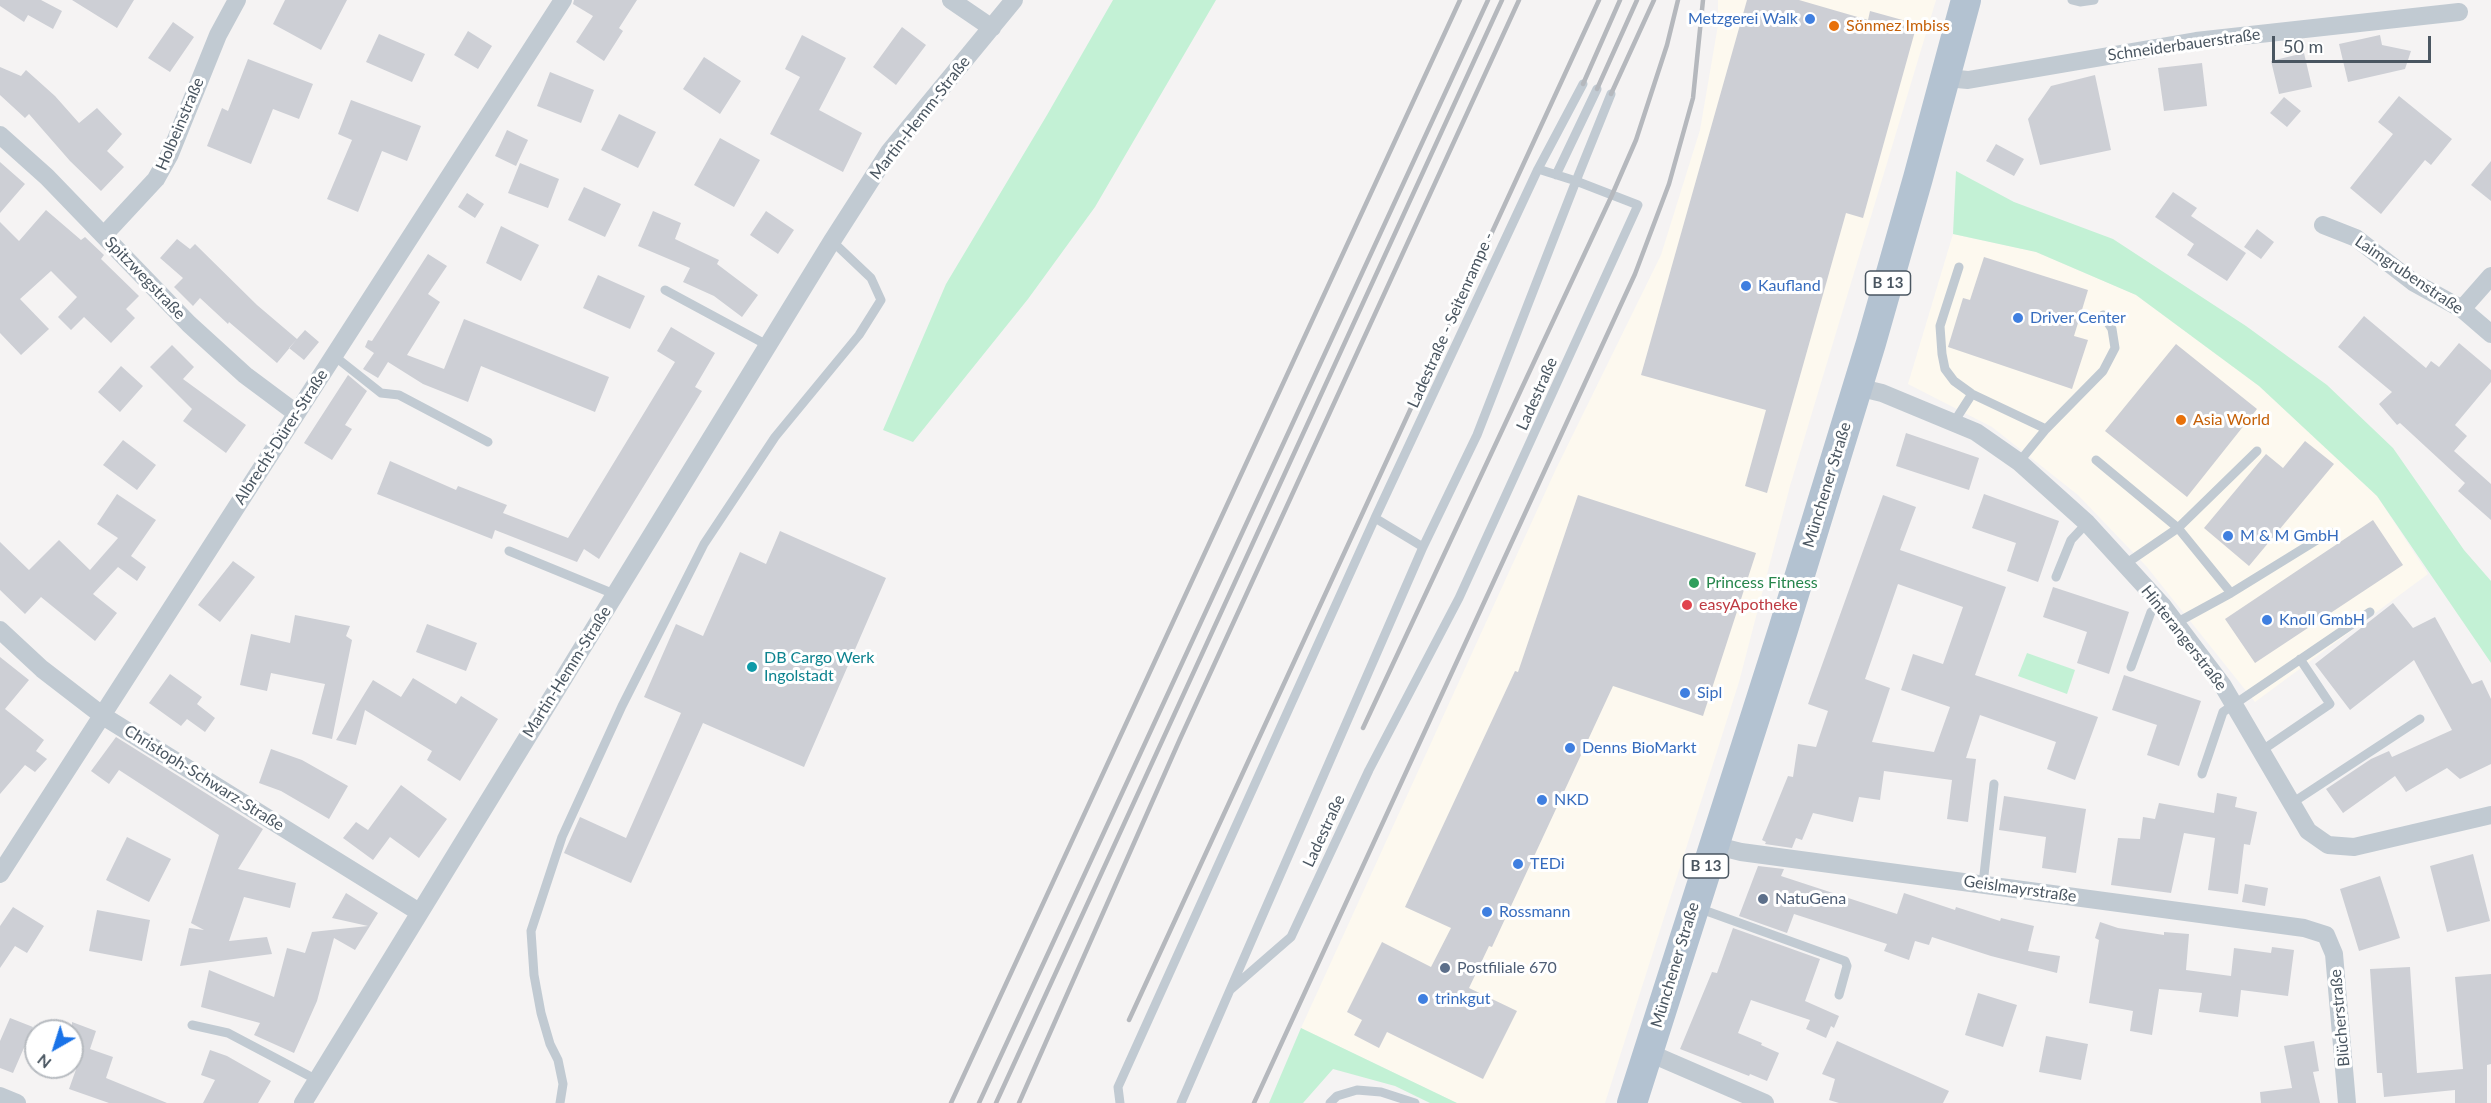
<!DOCTYPE html>
<html>
<head>
<meta charset="utf-8">
<style>
  body { margin:0 }
  #map { position:relative; width:2491px; height:1103px; overflow:hidden; background:#f5f3f3; font-family:Lato,sans-serif }
  canvas { display:block }
  .north { position:absolute; left:24px; top:1019px; width:60px; height:60px; box-sizing:border-box; background:#fff; border:2px solid #b7bbc0; border-radius:50%; rotate:219deg; font-size:16px; font-weight:700; line-height:24px; text-align:center; color:#4a5661 }
  .north::after { content:''; display:block; margin:auto; width:21px; height:27px; background:#1a73e8; clip-path:polygon(50% 0,100% 100%,50% 72%,0 100%) }
  .scale { position:absolute; left:2272px; top:36px; width:159px; height:27px; box-sizing:border-box; border:3px solid #4a5661; border-top:0; padding-left:8px; font-size:18px; line-height:21px; white-space:nowrap; color:#4a5661; -webkit-text-stroke:4px #fff; paint-order:stroke }
</style>
</head>
<body>
<div id="map">
<canvas width="2491" height="1103"></canvas>
<div class="north">N</div>
<div class="scale">50 m</div>
</div>
<script>
const c = document.querySelector('canvas').getContext('2d');
c.lineJoin = 'round';
function paint(path, color) {
  c.fillStyle = color;
  c.fill(path, 'evenodd');
}
function toPath(rows) {
  const path = new Path2D();
  for (const r of rows) {
    path.moveTo(r[0], r[1]);
    for (let i = 2; i < r.length; i += 2) path.lineTo(r[i], r[i + 1]);
  }
  return path;
}
function strokePath(path, color, width, dash) {
  c.strokeStyle = color;
  c.lineWidth = width;
  c.lineCap = dash ? 'butt' : 'round';
  c.setLineDash(dash || []);
  c.stroke(path);
}
function label(font, color, halo, rows, align = 'center') {
  c.font = font + ' Lato,sans-serif';
  c.lineWidth = 6;
  c.setLineDash([]);
  c.textBaseline = 'middle';
  c.strokeStyle = halo;
  c.fillStyle = color;
  for (const [text, x, y, turn = 0] of rows) {
    c.save();
    c.translate(x, y);
    c.rotate((+turn || 0) * Math.PI / 180);
    c.textAlign = isNaN(turn) ? turn : align;
    if (halo) c.strokeText(text, 0, 0);
    c.fillText(text, 0, 0);
    c.restore();
  }
}
const commercial = toPath([
  [1718,0,1936,0,1790,486,1739,682,1605,1103,1457,1103,1301,1028,1555,471,1661,255,1700,130,1718,25],
  [1953,234,2036,252,2136,295,2259,386,2377,496,2428,574,2255,702,2147,567,2078,495,1992,427,1908,384]
]);
const green = toPath([
  [1113,0,1216,0,1095,207,1028,299,913,442,883,430,946,284,1047,115],
  [1956,171,2014,202,2113,239,2246,326,2327,385,2393,448,2464,550,2491,581,2491,663,2377,496,2259,386,2136,295,2036,252,1953,234],
  [2027,653,2075,670,2067,694,2018,676],
  [1301,1028,1457,1103,1430,1103,1395,1086,1333,1069,1303,1103,1269,1103]
]);
const building = toPath([
  [0,0,41,0,62,11,53,29,28,15,24,22,0,6],
  [72,0,134,0,117,28],
  [285,0,347,0,321,50,273,24],
  [574,0,637,0,619,28,623,31,604,61,576,42,593,16,573,4],
  [1747,0,1799,0,1868,20,1870,11,1917,24,1863,218,1846,213,1767,493,1745,486,1766,410,1641,375],
  [173,22,194,37,170,72,148,58],
  [902,27,926,45,896,85,873,67],
  [468,31,492,46,478,69,454,55],
  [379,34,425,54,412,82,366,62],
  [802,35,846,58,819,110,862,133,843,172,770,134,800,77,785,69],
  [2380,35,2382,45,2411,51,2405,69,2348,82,2339,44],
  [2304,53,2312,87,2279,94,2271,61],
  [704,57,741,81,720,114,683,89],
  [248,59,313,84,299,119,273,109,251,164,207,146,222,108,228,111],
  [2202,63,2207,106,2164,111,2158,68],
  [0,67,21,76,26,70,55,96,79,123,97,108,122,134,107,151,124,167,101,191,70,161,29,114,25,118,0,95],
  [550,72,594,90,581,123,537,106],
  [2095,75,2111,150,2040,165,2028,119,2051,86],
  [2399,96,2452,139,2431,165,2425,160,2381,214,2350,188,2393,134,2378,122],
  [2284,97,2301,111,2287,127,2270,113],
  [351,100,421,126,407,161,382,151,358,212,327,199,352,140,338,134],
  [619,114,656,132,638,168,601,150],
  [507,130,528,140,516,166,495,156],
  [720,138,760,160,734,207,694,185],
  [1996,144,2024,159,2014,176,1986,161],
  [2491,161,2491,201,2471,185],
  [0,162,25,184,0,213],
  [520,163,559,179,548,208,508,193],
  [584,187,621,204,605,237,568,220],
  [2173,192,2197,208,2191,216,2246,253,2227,281,2187,255,2194,244,2155,217],
  [467,193,484,204,475,218,458,207],
  [46,210,81,240,85,237,104,255,101,259,139,296,126,309,135,318,111,343,84,317,71,330,58,317,77,297,51,271,20,299,49,329,21,355,0,333,0,222,19,241],
  [653,211,681,223,675,239,719,260,717,264,758,295,742,317,714,296,683,282,690,268,638,246],
  [766,211,794,230,778,254,750,235],
  [501,226,539,245,521,281,486,263],
  [2257,229,2274,242,2261,259,2244,247],
  [177,239,190,249,195,244,257,305,297,339,277,363,229,322,228,324,200,298,193,306,174,287,183,278,160,258],
  [428,254,447,266,428,294,440,302,407,355,444,369,464,319,609,377,595,412,481,366,468,402,423,384,388,362,378,378,363,369,374,353,365,347,368,340,372,341],
  [1984,257,2088,290,2074,336,2088,340,2072,389,1948,347,1963,298,1970,300],
  [598,275,645,296,630,329,583,308],
  [2364,316,2426,368,2431,361,2439,367,2459,343,2491,370,2491,382,2455,425,2467,436,2454,451,2491,484,2491,520,2458,491,2465,483,2400,423,2397,425,2379,404,2392,392,2338,347],
  [671,327,715,353,695,387,702,391,599,559,584,549,577,562,495,530,492,539,377,494,390,461,456,490,458,486,507,505,503,513,568,538,675,362,657,351],
  [305,330,319,342,304,360,289,348],
  [2176,344,2257,409,2187,497,2105,431],
  [172,345,194,367,183,379,246,425,226,453,183,421,192,409,150,367],
  [121,366,143,386,120,412,98,392],
  [348,375,367,391,345,425,352,429,332,460,304,443],
  [1906,433,1979,458,1969,490,1896,466],
  [123,440,156,465,137,490,103,465],
  [2305,441,2334,464,2249,566,2204,528,2266,454,2283,468],
  [117,494,156,520,131,556,146,567,137,581,118,567,93,594,117,613,95,641,41,597,25,614,0,590,0,542,29,570,59,540,90,570,118,538,97,524],
  [1984,494,2059,521,2038,582,2007,571,2016,543,1972,528],
  [1578,495,1756,553,1703,716,1613,686,1492,947,1489,946,1469,988,1517,1011,1483,1079,1387,1032,1379,1048,1354,1035,1362,1020,1347,1012,1382,942,1431,967,1451,928,1405,907,1515,671,1518,672],
  [1883,495,1916,507,1900,550,2006,587,1975,675,2098,717,2075,780,2047,769,2056,742,1980,715,1966,758,1976,759,1968,822,1947,819,1952,780,1884,771,1880,800,1859,797,1853,822,1813,813,1802,840,1796,838,1792,848,1765,844,1766,842,1762,840,1788,776,1793,777,1798,744,1816,747,1828,711,1808,704],
  [1898,584,1963,607,1943,664,1913,654,1901,690,1950,707,1934,752,1872,742,1890,688,1865,679],
  [2373,520,2403,565,2255,663,2225,619],
  [780,531,886,578,804,767,703,723,631,883,564,853,580,817,626,838,681,713,644,697,676,624,703,636,740,552,766,564],
  [233,561,255,577,220,622,198,605],
  [2053,587,2129,612,2109,674,2077,663,2087,632,2043,617],
  [2393,603,2413,628,2435,617,2472,684,2482,680,2491,699,2491,764,2460,779,2447,768,2406,792,2395,776,2343,813,2326,789,2371,759,2389,751,2392,757,2452,730,2414,660,2350,710,2315,664],
  [295,615,350,626,346,636,352,640,332,739,312,734,325,684,271,673,267,691,240,685,251,634,290,643],
  [427,624,477,643,466,671,416,652],
  [0,657,29,680,5,709,44,740,36,751,47,759,35,772,25,765,0,794],
  [170,674,202,697,197,704,215,718,205,732,187,719,181,726,149,703],
  [2124,675,2201,701,2179,766,2147,755,2157,725,2112,710],
  [413,678,456,704,461,696,498,719,460,781,427,760,432,751,365,710,356,745,336,740,373,680,401,697],
  [116,737,263,829,238,869,296,883,290,908,244,897,229,941,267,937,272,954,180,966,189,928,204,930,191,923,219,835,119,770,109,784,91,771],
  [271,749,302,760,348,786,329,819,281,791,259,783],
  [401,785,447,819,419,858,390,837,373,860,343,838,356,822,368,830],
  [2217,793,2237,797,2235,807,2257,812,2250,845,2244,844,2238,894,2208,890,2215,838,2184,833,2171,893,2111,885,2118,838,2140,839,2143,817,2155,819,2159,803,2214,813],
  [2004,796,2086,809,2076,873,2042,868,2046,837,1999,830],
  [127,837,171,859,149,902,106,880],
  [2473,854,2490,921,2447,932,2430,866],
  [1758,866,1784,869,1781,876,1897,914,1904,893,1955,910,1956,907,2000,921,2001,918,2034,926,2028,951,2060,956,2057,973,1991,956,1932,937,1929,945,1915,941,1909,960,1884,951,1887,944,1794,914,1787,933,1739,916],
  [2380,876,2400,938,2359,951,2340,889],
  [2245,884,2268,888,2265,906,2242,902],
  [346,893,378,913,355,950,334,938,317,1001,294,1053,254,1035,260,1023,201,1007,209,970,274,997,287,948,305,953,312,932,368,926,332,918],
  [13,907,44,926,27,953,15,946,0,968,0,926],
  [97,910,150,920,142,961,89,951],
  [2100,922,2118,928,2164,935,2164,932,2189,934,2186,970,2231,976,2234,948,2271,953,2272,947,2294,950,2288,996,2241,990,2238,1017,2199,1012,2202,993,2159,989,2152,1035,2130,1031,2133,1011,2089,1003,2099,940,2095,938],
  [1733,928,1820,959,1805,1001,1839,1016,1834,1028,1831,1026,1826,1038,1806,1029,1810,1020,1751,1000,1738,1033,1762,1043,1761,1045,1779,1053,1767,1081,1750,1074,1749,1076,1680,1049,1712,972,1717,973],
  [2410,967,2417,1073,2463,1069,2455,977,2491,974,2491,1064,2487,1065,2487,1103,2455,1103,2455,1090,2384,1097,2382,1073,2377,1073,2370,969],
  [1978,993,2017,1005,2003,1047,1965,1035],
  [10,1018,33,1027,13,1073,0,1068,0,1041],
  [72,1022,96,1031,90,1049,113,1057,106,1078,167,1103,109,1103,69,1089,79,1061,72,1059],
  [2046,1036,2088,1044,2081,1080,2039,1072],
  [1837,1041,1949,1091,1943,1103,1839,1103,1829,1100,1835,1079,1822,1074],
  [2314,1041,2319,1071,2313,1072,2320,1103,2261,1103,2260,1092,2292,1088,2284,1046],
  [210,1050,227,1056,271,1081,258,1103,203,1103,215,1080,201,1075]
]);
const service = toPath([
  [2072,0,2080,2,2094,0],
  [1538,169,1583,84],
  [1556,175,1597,89],
  [1959,267,1940,326,1942,354,1945,369,1954,381,1972,394,2046,429],
  [665,290,767,345],
  [333,355,381,393,399,395,488,442],
  [1954,422,1972,394],
  [2096,460,2178,528,2231,593],
  [2019,462,2046,429,2103,371,2115,348,2112,329,2103,315],
  [1375,518,1538,169,1576,181,1611,94],
  [509,551,614,594],
  [2124,565,2178,528,2257,451],
  [2056,577,2071,540,2087,523],
  [2176,623,2231,593,2330,532],
  [2131,667,2151,612,2162,605],
  [2261,751,2330,704,2300,659],
  [2202,774,2223,712,2370,612],
  [2292,803,2420,719],
  [1983,884,1994,784],
  [1698,908,1845,961,1847,966,1839,995],
  [192,1025,228,1033,317,1080],
  [560,1103,563,1084,558,1060,550,1044,541,1013,534,975,531,931,562,837,622,706,704,544,775,437,859,335,881,300,871,278,832,241],
  [1120,1103,1118,1087,1375,518,1423,547],
  [1181,1103,1230,990,1423,547,1477,435,1576,181,1638,205,1459,598,1369,770,1291,937,1230,990],
  [1330,1103,1337,1096,1357,1090,1381,1092,1415,1103]
]);
const minor = toPath([
  [951,0,992,28],
  [1946,78,1968,80,2196,41,2459,12],
  [0,135,47,177,189,324,245,375,296,413],
  [2323,225,2356,238,2413,282,2462,309,2491,334],
  [104,235,156,179,170,154,218,35,237,0],
  [2462,309,2491,276],
  [1857,387,1882,393,1976,432,2019,462,2087,523,2162,605,2223,686,2308,831,2328,845,2354,847,2491,815],
  [0,630,42,669,103,716,419,912],
  [1713,845,1741,852,2304,928,2326,935,2334,954,2347,1103],
  [0,874,563,0],
  [1647,1052,1765,1103],
  [0,1096,17,1103],
  [303,1103,832,241,889,152,1014,0]
]);
const primary = toPath([
  [1632,1103,1783,630,1871,343,1918,178,1966,0]
]);
const rail = toPath([
  [1583,84,1620,0],
  [1597,89,1637,0],
  [1611,94,1654,0],
  [1363,728,1612,195,1636,140,1667,45,1678,0],
  [1129,1020,1599,0],
  [951,1103,1460,0],
  [979,1103,1488,0],
  [996,1103,1502,0],
  [1019,1103,1180,739,1519,0],
  [1254,1103,1635,274,1669,184,1693,98,1703,0]
]);
const markers = [
  [1810,19,6,"#3f7fe0"],
  [1834,26,6,"#e8710a"],
  [1746,286,6,"#3f7fe0"],
  [2018,318,6,"#3f7fe0"],
  [2181,420,6,"#e8710a"],
  [2228,536,6,"#3f7fe0"],
  [1694,583,6,"#2e9e5b"],
  [1687,605,6,"#e0444e"],
  [2267,620,6,"#3f7fe0"],
  [752,667,6,"#0f9aa8"],
  [1685,693,6,"#3f7fe0"],
  [1570,748,6,"#3f7fe0"],
  [1542,800,6,"#3f7fe0"],
  [1518,864,6,"#3f7fe0"],
  [1763,899,6,"#5c6f8a"],
  [1487,912,6,"#3f7fe0"],
  [1445,968,6,"#5c6f8a"],
  [1423,999,6,"#3f7fe0"]
];
const shields = [
  [1888,283,45],
  [1706,866,45]
];
const shieldNames = [
  ["B 13",1888,283],
  ["B 13",1706,866]
];
const shopNames = [
  ["Metzgerei Walk",1798,19,"right"],
  ["Kaufland",1758,286],
  ["Driver Center",2030,318],
  ["M & M GmbH",2240,536],
  ["Knoll GmbH",2279,620],
  ["Sipl",1697,693],
  ["Denns BioMarkt",1582,748],
  ["NKD",1554,800],
  ["TEDi",1530,864],
  ["Rossmann",1499,912],
  ["trinkgut",1435,999]
];
const foodNames = [
  ["Sönmez Imbiss",1846,26],
  ["Asia World",2193,420]
];
const streetNames = [
  ["Schneiderbauerstraße",2184,45,-8],
  ["Martin-Hemm-Straße",920,118,-52],
  ["Holbeinstraße",180,124,-67],
  ["Laimgrubenstraße",2409,275,34],
  ["Spitzwegstraße",145,278,46],
  ["Ladestraße - Seitenrampe -",1451,320,-66],
  ["Ladestraße",1537,394,-66],
  ["Albrecht-Dürer-Straße",281,437,-57],
  ["Münchener Straße",1827,485,-73],
  ["Hinterangerstraße",2184,638,52],
  ["Martin-Hemm-Straße",567,672,-58],
  ["Christoph-Schwarz-Straße",204,778,32],
  ["Ladestraße",1324,831,-65],
  ["Geislmayrstraße",2020,889,8],
  ["Münchener Straße",1675,965,-73],
  ["Blücherstraße",2340,1018,-95]
];
const leisureNames = [
  ["Princess Fitness",1706,583]
];
const healthNames = [
  ["easyApotheke",1699,605]
];
const cultureNames = [
  ["DB Cargo Werk",764,658],
  ["Ingolstadt",764,676]
];
const serviceNames = [
  ["NatuGena",1775,899],
  ["Postfiliale 670",1457,968]
];
paint(commercial, '#fdf9ef');
paint(green, '#c3f1d5');
paint(building, '#cdcfd5');
strokePath(service, '#c1cad2', 9);
strokePath(minor, '#c1cad2', 18);
strokePath(primary, '#b3c2d1', 30);
strokePath(rail, '#b5b8bd', 4.5);
for (const [x, y, r, color] of markers) {
  const dot = new Path2D();
  dot.arc(x, y, r, 0, 2 * Math.PI);
  c.fillStyle = color;
  c.fill(dot);
  strokePath(dot, '#fff', 2);
}
for (const [x, y, w] of shields) {
  const box = new Path2D();
  box.roundRect(x - w / 2, y - 12, w, 24, 4.5);
  c.fillStyle = '#fff';
  c.fill(box);
  strokePath(box, '#4a5661', 1.5);
}
label('bold 15px', '#4a5661', null, shieldNames);
label('16px', '#366cbe', '#fff', shopNames, 'left');
label('16px', '#c56008', '#fff', foodNames, 'left');
label('16px', '#4a5661', '#fff', streetNames);
label('16px', '#27864d', '#fff', leisureNames, 'left');
label('16px', '#be3a42', '#fff', healthNames, 'left');
label('16px', '#0d838f', '#fff', cultureNames, 'left');
label('16px', '#4e5e75', '#fff', serviceNames, 'left');
</script>
</body>
</html>
